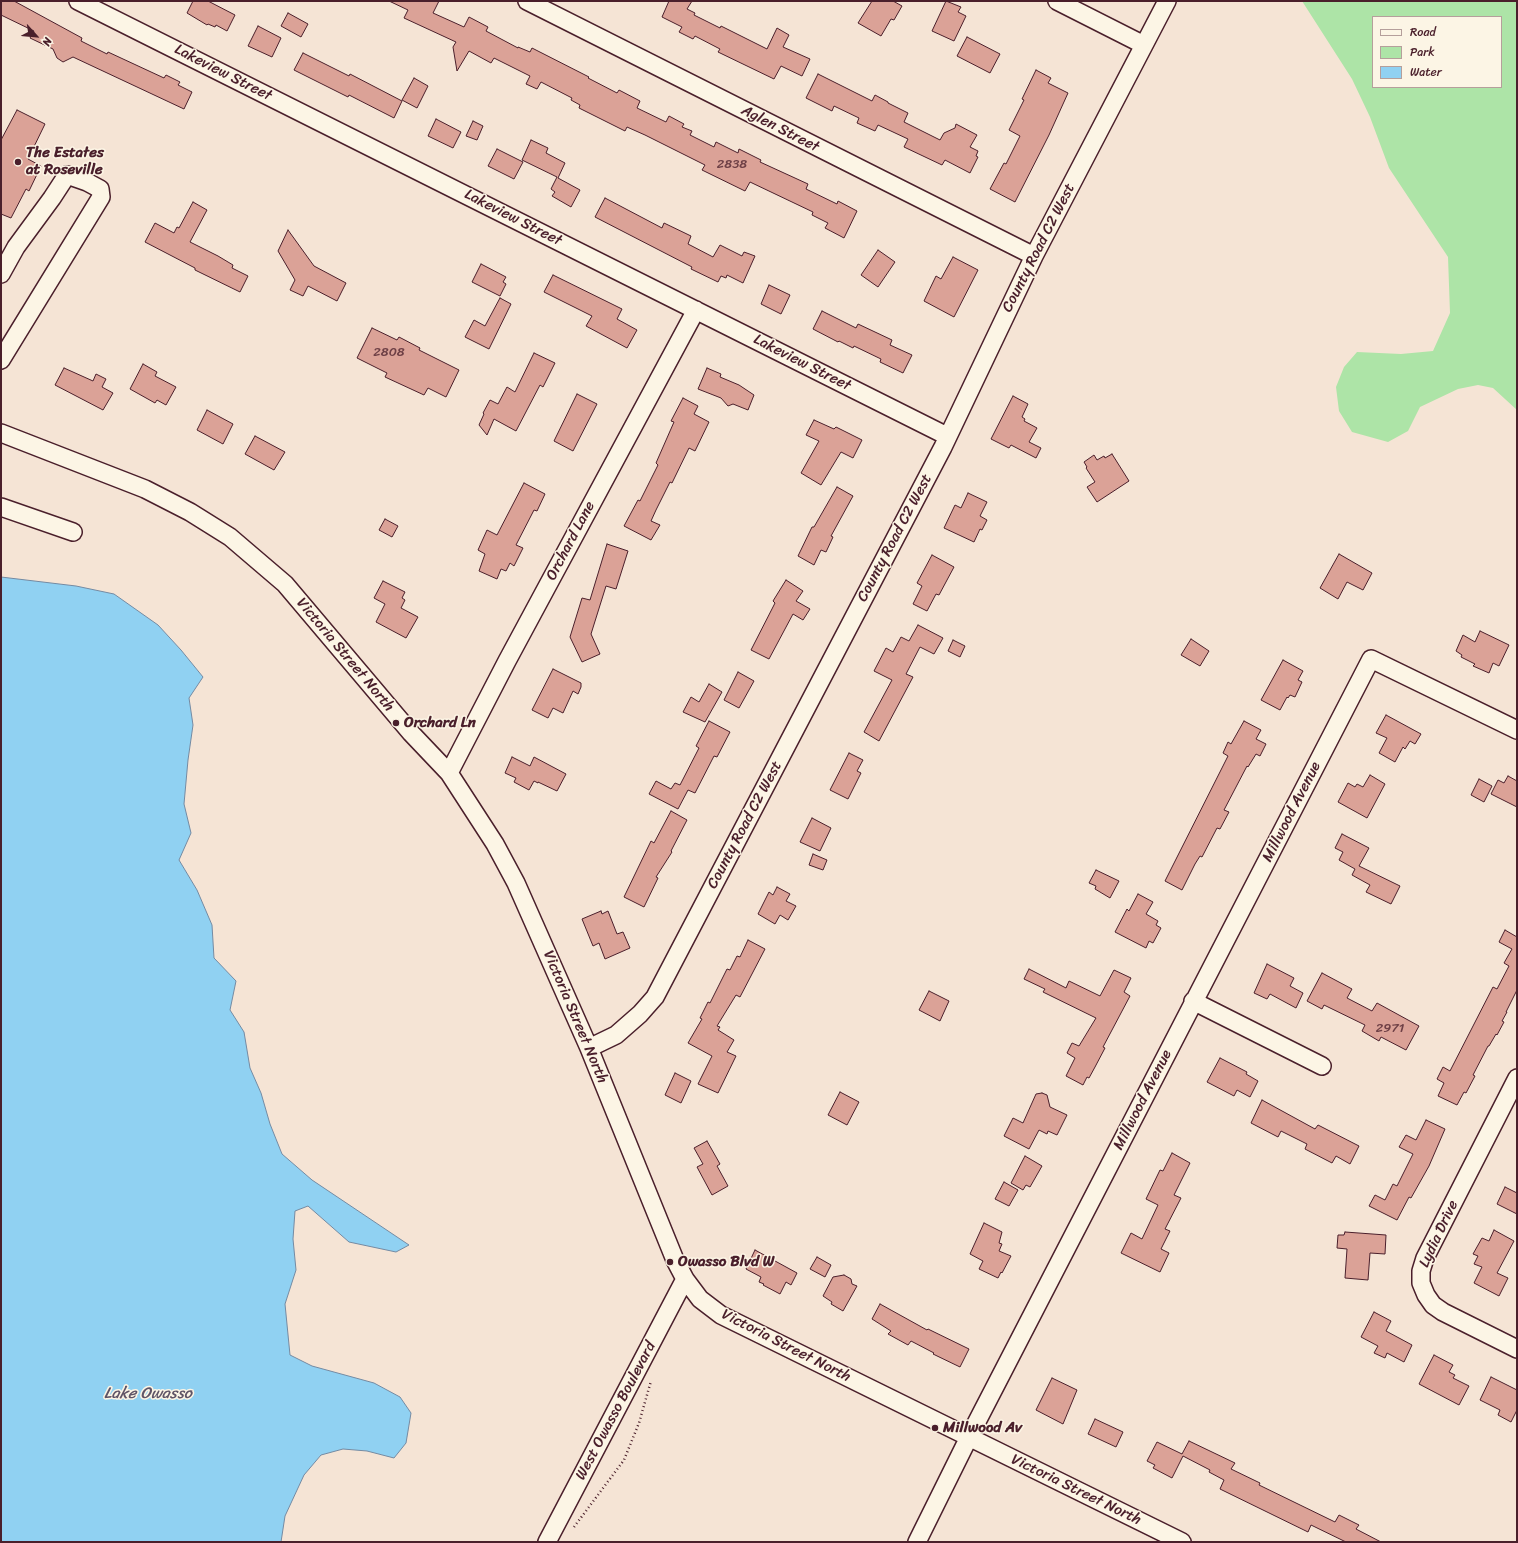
<!DOCTYPE html>
<html>
<head>
<meta charset="utf-8">
<style>
  body { margin:0 }
  #map { position:relative; width:1518px; height:1543px; overflow:hidden; background:#f5e4d5; font-family:Sriracha,sans-serif }
  canvas { display:block }
  .frame { position:absolute; inset:0; border:2px solid #4a1f2b; pointer-events:none }
  .legend { position:absolute; left:1372px; top:16px; width:130px; height:72px; box-sizing:border-box; background:#fcf5e5; border:1px solid #b59f9b; margin:0; padding:5px 7px; list-style:none; font-size:12px; color:#4a1f2b }
  .legend li { display:flex; align-items:center; gap:8px; height:20px }
  .legend b { width:20px; border:1px solid #b59f9b }
  .north { position:absolute; left:16px; top:16px; width:40px; height:40px; -webkit-text-stroke:3px #fcf5e5; paint-order:stroke; rotate:117deg; font-size:11px; font-weight:700; line-height:16px; text-align:center; color:#4a1f2b }
  .north::after { content:''; display:block; margin:auto; width:14px; height:18px; background:#4a1f2b; clip-path:polygon(50% 0,100% 100%,50% 72%,0 100%) }
</style>
</head>
<body>
<div id="map">
<canvas width="1518" height="1543"></canvas>
<div class="frame"></div>
<ul class="legend">
<li><b style="height:5px;background:#fcf5e5"></b>Road</li>
<li><b style="height:11px;background:#ade4a7"></b>Park</li>
<li><b style="height:11px;background:#90d1f2"></b>Water</li>
</ul>
<div class="north">N</div>
</div>
<script>
const c = document.querySelector('canvas').getContext('2d');
c.lineJoin = 'round';
function paint(path, color) {
  c.fillStyle = color;
  c.fill(path, 'evenodd');
}
function toPath(rows) {
  const path = new Path2D();
  for (const r of rows) {
    path.moveTo(r[0], r[1]);
    for (let i = 2; i < r.length; i += 2) path.lineTo(r[i], r[i + 1]);
  }
  return path;
}
function strokePath(path, color, width, dash) {
  c.strokeStyle = color;
  c.lineWidth = width;
  c.lineCap = dash ? 'butt' : 'round';
  c.setLineDash(dash || []);
  c.stroke(path);
}
function label(font, color, halo, rows, align = 'center') {
  c.font = font + ' Sriracha,sans-serif';
  c.lineWidth = 3;
  c.setLineDash([]);
  c.textBaseline = 'middle';
  c.strokeStyle = halo;
  c.fillStyle = color;
  for (const [text, x, y, turn = 0] of rows) {
    c.save();
    c.translate(x, y);
    c.rotate((+turn || 0) * Math.PI / 180);
    c.textAlign = isNaN(turn) ? turn : align;
    if (halo) c.strokeText(text, 0, 0);
    c.fillText(text, 0, 0);
    c.restore();
  }
}
const green = toPath([
  [1302,1,1517,1,1517,410,1493,388,1478,385,1458,389,1420,407,1408,431,1388,442,1352,432,1339,411,1336,387,1344,367,1357,352,1401,354,1433,351,1450,313,1448,257,1389,168,1370,117,1352,79],
  [1373,17,1501,17,1501,87,1373,87]
]);
const water = toPath([
  [1,577,76,586,114,594,158,625,181,650,203,677,189,698,193,725,188,760,184,804,191,833,179,860,197,890,212,925,214,958,236,981,230,1010,244,1032,250,1068,261,1093,270,1124,282,1154,312,1180,409,1245,396,1252,349,1242,308,1206,295,1211,293,1239,296,1270,285,1304,290,1355,312,1366,374,1383,400,1397,411,1413,406,1443,394,1458,367,1451,343,1449,321,1455,304,1475,285,1516,281,1542,1,1542,1,577]
]);
const building = toPath([
  [1,1,14,1,82,38,81,41,107,54,108,52,164,78,166,75,180,82,178,85,192,92,184,109,73,57,63,62,57,58,53,49,30,38,34,31,1,15,1,1],
  [193,1,208,1,235,15,227,31,216,25,215,27,208,24,207,25,187,13,193,1],
  [389,1,439,1,433,13,464,27,469,17,488,27,486,31,518,48,518,47,530,52,532,48,589,77,588,78,617,93,619,90,640,101,637,108,666,122,669,116,684,124,682,127,692,131,690,135,714,147,716,142,738,153,739,149,761,160,760,162,808,184,806,189,837,204,838,201,857,211,844,238,825,228,828,223,812,215,813,212,750,182,745,191,702,170,705,165,645,135,627,127,625,131,579,108,580,105,571,100,572,98,541,82,537,89,526,84,530,76,494,58,491,63,469,51,457,71,453,47,456,42,404,18,408,10,389,1],
  [669,1,692,1,687,9,695,13,694,15,720,28,721,26,767,49,777,28,789,35,783,47,810,59,802,76,781,66,774,79,718,52,720,49,695,36,693,39,679,32,682,27,662,17,669,1],
  [872,1,893,1,902,6,894,20,891,19,881,36,858,23,872,1],
  [946,1,961,7,958,12,966,16,954,41,932,31,946,1],
  [288,13,308,24,301,37,281,26,288,13],
  [258,26,281,38,272,57,248,46,258,26],
  [967,37,1000,54,990,73,957,56,967,37],
  [303,53,349,76,350,74,402,101,394,118,349,95,348,97,294,70,303,53],
  [1036,70,1051,78,1048,83,1068,93,1049,135,1015,202,990,189,1004,163,1006,164,1020,136,1009,130,1024,100,1022,99,1036,70],
  [818,74,872,101,875,95,888,102,888,103,908,113,904,122,940,140,944,133,955,128,956,124,977,135,970,147,978,151,976,156,978,157,970,173,945,160,942,165,904,147,908,139,878,125,875,131,857,123,859,118,834,106,832,111,806,98,818,74],
  [414,78,428,86,417,108,402,100,414,78],
  [17,110,45,124,28,159,41,166,29,191,26,189,11,218,1,214,1,140,17,110],
  [436,119,461,132,453,148,428,136,436,119],
  [473,121,483,126,477,140,466,136,473,121],
  [531,140,548,148,546,153,565,163,558,178,580,190,571,207,552,196,555,192,551,189,557,177,522,160,531,140],
  [497,149,523,162,514,179,488,166,497,149],
  [605,198,662,228,664,223,691,236,688,244,713,257,720,245,742,256,744,252,755,256,743,283,727,275,726,278,721,276,718,282,691,269,692,267,595,217,605,198],
  [193,202,207,210,190,242,218,256,233,265,232,268,248,276,240,292,195,270,195,268,145,242,155,223,174,233,177,227,179,228,193,202],
  [288,230,314,266,346,283,337,301,308,286,303,296,290,290,295,280,278,251,288,230],
  [878,250,895,262,878,287,861,275,878,250],
  [953,257,978,270,954,317,924,301,936,276,941,279,953,257],
  [481,264,506,277,503,282,506,284,500,296,472,282,481,264],
  [553,275,622,309,617,319,637,330,627,348,586,326,592,316,544,292,553,275],
  [769,285,790,295,781,314,761,304,769,285],
  [500,298,511,304,489,349,465,337,474,320,485,326,500,298],
  [822,311,856,328,858,324,892,340,890,345,912,355,903,373,880,362,881,359,854,346,853,348,839,341,838,342,813,329,822,311],
  [372,328,397,340,399,337,420,348,419,350,459,370,446,397,428,388,424,395,385,377,387,373,357,358,372,328],
  [534,353,555,363,543,387,540,385,516,431,494,419,487,435,479,425,484,414,483,413,490,400,498,404,507,387,515,392,534,353],
  [143,364,157,372,155,376,176,387,166,405,157,400,155,403,130,389,143,364],
  [64,368,93,381,96,374,106,379,102,387,113,393,103,410,55,385,64,368],
  [707,368,721,374,720,377,739,385,754,395,748,410,733,404,728,406,721,398,698,389,707,368],
  [577,394,597,404,573,451,554,441,577,394],
  [1013,396,1028,404,1022,417,1025,419,1024,421,1037,428,1029,442,1041,448,1036,458,1011,445,1009,448,991,439,1013,396],
  [683,398,698,406,694,414,709,422,695,451,689,448,672,483,670,482,656,510,651,521,660,525,651,540,624,526,638,500,640,501,658,465,656,463,674,422,671,421,683,398],
  [207,410,233,424,223,444,197,430,207,410],
  [814,420,834,429,836,427,862,440,853,458,841,452,821,485,801,473,819,441,806,435,814,420],
  [255,436,285,452,274,470,245,454,255,436],
  [1112,454,1129,481,1097,502,1087,487,1095,482,1086,468,1087,467,1084,462,1094,455,1097,460,1104,456,1105,458,1112,454],
  [524,483,545,494,537,511,534,510,516,545,523,548,514,566,510,563,506,571,501,569,497,579,479,571,485,554,478,550,487,530,497,535,524,483],
  [837,487,853,496,831,536,833,537,826,552,821,550,814,565,798,556,812,527,814,527,837,487],
  [968,493,987,502,980,516,987,520,982,530,980,529,974,542,944,528,955,505,961,508,968,493],
  [385,519,398,526,392,537,379,530,385,519],
  [607,544,628,551,616,589,606,586,591,634,600,654,582,662,570,637,582,598,590,600,607,544],
  [1339,554,1372,573,1363,590,1347,582,1338,599,1320,588,1339,554],
  [932,555,954,567,939,595,936,594,927,611,913,604,922,586,917,583,932,555],
  [786,580,803,591,796,601,810,609,803,620,793,614,769,659,751,650,775,603,773,601,786,580],
  [383,581,405,592,402,598,405,600,401,608,418,617,406,638,376,622,385,604,374,598,383,581],
  [918,625,943,638,934,654,920,647,906,674,913,677,879,741,864,732,892,680,874,671,886,648,893,652,901,637,909,641,918,625],
  [1480,631,1509,645,1499,666,1493,663,1489,673,1473,666,1475,664,1461,657,1462,655,1456,651,1463,635,1475,642,1480,631],
  [1191,639,1209,651,1200,666,1181,655,1191,639],
  [953,640,965,646,960,657,948,651,953,640],
  [1283,660,1303,671,1298,680,1302,682,1295,697,1290,695,1288,698,1287,697,1280,710,1261,700,1283,660],
  [553,669,581,683,581,687,578,694,573,691,563,713,553,708,548,718,532,710,553,669],
  [738,672,754,681,739,708,724,700,738,672],
  [709,684,722,692,705,722,683,712,691,697,699,702,709,684],
  [1386,715,1421,734,1415,744,1410,741,1405,749,1403,747,1395,762,1379,753,1387,738,1376,733,1386,715],
  [709,721,730,732,717,757,714,756,695,793,688,790,678,809,649,794,656,781,671,789,675,783,680,785,699,748,696,746,709,721],
  [1244,721,1261,730,1256,739,1266,744,1260,756,1256,754,1248,767,1247,766,1224,810,1229,812,1220,829,1217,828,1202,857,1200,856,1195,864,1182,890,1165,881,1228,756,1223,753,1228,742,1231,744,1244,721],
  [849,753,863,760,857,771,861,773,848,799,830,790,849,753],
  [512,757,530,766,534,757,566,774,557,791,538,782,538,783,534,781,529,790,514,782,516,778,505,773,512,757],
  [1370,775,1385,784,1367,818,1338,802,1348,783,1355,787,1357,784,1363,787,1370,775],
  [1508,776,1517,781,1517,807,1491,794,1498,780,1504,783,1508,776],
  [1479,779,1492,786,1484,802,1471,795,1479,779],
  [671,811,687,820,671,851,672,852,656,877,658,878,644,907,624,897,651,841,654,843,671,811],
  [812,818,831,828,820,851,800,842,812,818],
  [1342,834,1369,848,1359,866,1400,886,1391,904,1366,892,1370,885,1352,875,1355,869,1339,860,1343,852,1335,848,1342,834],
  [813,854,827,860,823,870,809,865,813,854],
  [1096,870,1119,881,1110,898,1095,889,1096,886,1089,883,1096,870],
  [777,887,790,894,786,901,796,906,788,920,780,915,775,924,758,914,769,892,773,895,777,887],
  [1138,894,1153,902,1146,914,1158,921,1156,925,1161,928,1153,943,1149,941,1146,948,1115,932,1127,909,1129,911,1138,894],
  [601,911,602,914,608,911,617,934,623,932,630,948,605,959,599,943,593,946,582,919,601,911],
  [1505,930,1517,937,1517,990,1506,1012,1507,1012,1502,1021,1504,1022,1497,1035,1496,1034,1489,1046,1488,1046,1473,1075,1475,1076,1466,1093,1464,1092,1457,1105,1438,1096,1444,1083,1437,1079,1443,1067,1450,1071,1493,987,1497,989,1509,966,1504,963,1512,949,1499,942,1505,930],
  [748,940,765,949,740,997,736,995,717,1026,720,1027,718,1030,734,1040,727,1052,736,1056,718,1093,698,1084,712,1056,688,1043,702,1019,700,1018,708,1002,710,1003,727,969,730,970,737,956,740,957,748,940],
  [1267,964,1294,978,1290,986,1303,993,1296,1008,1270,994,1267,999,1254,993,1267,964],
  [1029,969,1066,988,1069,981,1100,996,1114,970,1131,978,1124,992,1130,996,1103,1047,1105,1048,1095,1067,1089,1078,1087,1077,1083,1085,1066,1076,1075,1058,1067,1053,1072,1043,1079,1046,1096,1018,1043,992,1045,989,1024,979,1029,969],
  [1322,973,1352,989,1347,998,1372,1011,1377,1003,1419,1026,1406,1050,1381,1037,1379,1041,1362,1031,1365,1025,1324,1005,1322,1009,1307,1001,1322,973],
  [929,991,949,1001,940,1021,919,1010,929,991],
  [1220,1058,1247,1072,1246,1074,1258,1081,1250,1097,1237,1090,1234,1096,1207,1082,1220,1058],
  [675,1073,691,1081,681,1103,665,1095,675,1073],
  [840,1092,859,1102,847,1125,828,1115,840,1092],
  [1042,1093,1047,1095,1050,1107,1067,1115,1057,1135,1048,1131,1047,1134,1039,1130,1029,1149,1004,1136,1013,1118,1023,1123,1036,1094,1042,1093],
  [1262,1100,1315,1129,1318,1125,1359,1146,1350,1164,1336,1156,1332,1163,1305,1149,1307,1144,1281,1131,1278,1137,1251,1123,1262,1100],
  [1426,1120,1445,1129,1429,1166,1411,1198,1409,1197,1397,1220,1369,1206,1375,1195,1385,1200,1393,1184,1397,1186,1413,1154,1399,1147,1406,1135,1416,1140,1426,1120],
  [707,1141,720,1164,717,1166,728,1186,712,1195,697,1167,703,1164,694,1148,707,1141],
  [1172,1153,1190,1163,1174,1195,1181,1198,1165,1229,1170,1231,1161,1249,1169,1253,1160,1272,1121,1253,1131,1233,1142,1239,1158,1205,1146,1199,1160,1170,1163,1171,1172,1153],
  [1025,1156,1042,1166,1030,1187,1026,1185,1023,1190,1011,1183,1025,1156],
  [1004,1182,1018,1190,1009,1206,995,1199,1004,1182],
  [1505,1187,1517,1193,1517,1214,1497,1204,1505,1187],
  [984,1223,1002,1232,999,1243,1002,1244,999,1251,1011,1256,1002,1273,1001,1272,998,1278,979,1269,983,1261,970,1254,984,1223],
  [1494,1230,1514,1241,1497,1273,1508,1278,1499,1296,1474,1283,1482,1267,1474,1264,1478,1256,1473,1254,1482,1238,1489,1241,1494,1230],
  [1345,1232,1386,1235,1385,1254,1370,1253,1368,1280,1345,1278,1347,1249,1337,1248,1338,1235,1344,1235,1345,1232],
  [755,1250,797,1273,791,1285,786,1282,780,1294,763,1285,764,1284,759,1282,761,1277,746,1269,755,1250],
  [817,1257,831,1265,825,1277,810,1269,817,1257],
  [844,1275,851,1279,852,1284,857,1286,843,1311,831,1304,832,1302,823,1296,833,1277,844,1275],
  [880,1304,927,1330,928,1329,969,1349,960,1367,933,1354,934,1353,911,1341,908,1345,888,1334,891,1331,872,1319,880,1304],
  [1374,1312,1391,1321,1386,1331,1412,1345,1404,1362,1387,1353,1385,1358,1374,1353,1378,1346,1361,1337,1374,1312],
  [1434,1355,1453,1365,1449,1372,1455,1375,1453,1378,1469,1386,1459,1405,1419,1384,1434,1355],
  [1491,1377,1517,1390,1517,1410,1511,1422,1498,1415,1500,1410,1480,1400,1491,1377],
  [1052,1378,1077,1390,1063,1424,1036,1410,1052,1378],
  [1095,1419,1123,1432,1116,1447,1088,1434,1095,1419],
  [1189,1441,1235,1463,1231,1469,1260,1483,1259,1485,1335,1522,1339,1515,1359,1525,1356,1529,1381,1542,1346,1542,1311,1525,1308,1532,1220,1489,1224,1480,1209,1472,1210,1470,1183,1456,1172,1478,1153,1468,1155,1465,1147,1461,1157,1442,1182,1454,1189,1441]
]);
const path = toPath([
  [574,1527,624,1460,639,1423,651,1381]
]);
const minor = toPath([
  [78,1,947,436],
  [527,1,1034,256],
  [1057,1,1144,45],
  [1,274,16,247,52,198,67,175,87,182,100,189,101,197,1,360],
  [1,433,145,489,190,512,230,537,285,584,411,733,449,773,495,844,516,883,589,1048,675,1260,685,1279,700,1299,721,1315,1182,1542],
  [1,507,73,532],
  [449,773,507,661,696,310],
  [1193,1001,1322,1066],
  [589,1048,616,1035,640,1014,655,997,943,447,1034,256,1167,1],
  [1517,1078,1425,1258,1421,1271,1421,1283,1426,1295,1433,1305,1443,1312,1517,1349],
  [547,1542,685,1279],
  [917,1542,969,1437,1371,659,1517,730]
]);
const markers = [
  [18,162,4,"#4a1f2b"],
  [396,723,4,"#4a1f2b"],
  [670,1262,4,"#4a1f2b"],
  [935,1428,4,"#4a1f2b"]
];
const numberNames = [
  ["2838",732,165],
  ["2808",389,353],
  ["2971",1390,1029]
];
const streetNames = [
  ["Lakeview Street",223,73,27],
  ["Aglen Street",780,129,27],
  ["Lakeview Street",513,218,27],
  ["County Road C2 West",1039,248,-63],
  ["Lakeview Street",802,363,27],
  ["County Road C2 West",895,538,-62],
  ["Orchard Lane",571,541,-62],
  ["Victoria Street North",345,655,50],
  ["Millwood Avenue",1292,812,-63],
  ["County Road C2 West",745,825,-62],
  ["Victoria Street North",575,1017,67],
  ["Millwood Avenue",1143,1100,-63],
  ["Lydia Drive",1439,1234,-65],
  ["Victoria Street North",786,1346,27],
  ["West Owasso Boulevard",616,1411,-62],
  ["Victoria Street North",1076,1490,26]
];
const poiNames = [
  ["The Estates",26,153],
  ["at Roseville",26,170],
  ["Orchard Ln",404,723],
  ["Owasso Blvd W",678,1262],
  ["Millwood Av",943,1428]
];
const waterNames = [
  ["Lake Owasso",148,1394]
];
paint(green, '#ade4a7');
paint(water, '#90d1f2');
strokePath(water, '#748aa2', 1);
paint(building, '#dba297');
strokePath(building, '#4a1f2b', 1);
strokePath(minor, '#4a1f2b', 20);
strokePath(path, '#4a1f2b', 2.5, [1, 3]);
strokePath(minor, '#fcf5e5', 17);
for (const [x, y, r, color] of markers) {
  const dot = new Path2D();
  dot.arc(x, y, r, 0, 2 * Math.PI);
  c.fillStyle = color;
  c.fill(dot);
  strokePath(dot, '#fcf5e5', 1.5);
}
label('13px', '#6e4046', null, numberNames);
label('15px', '#4a1f2b', '#fcf5e5', streetNames);
label('bold 15px', '#4a1f2b', '#fcf5e5', poiNames, 'left');
label('italic 16px', '#5f5467', '#fcf5e5', waterNames);
</script>
</body>
</html>
